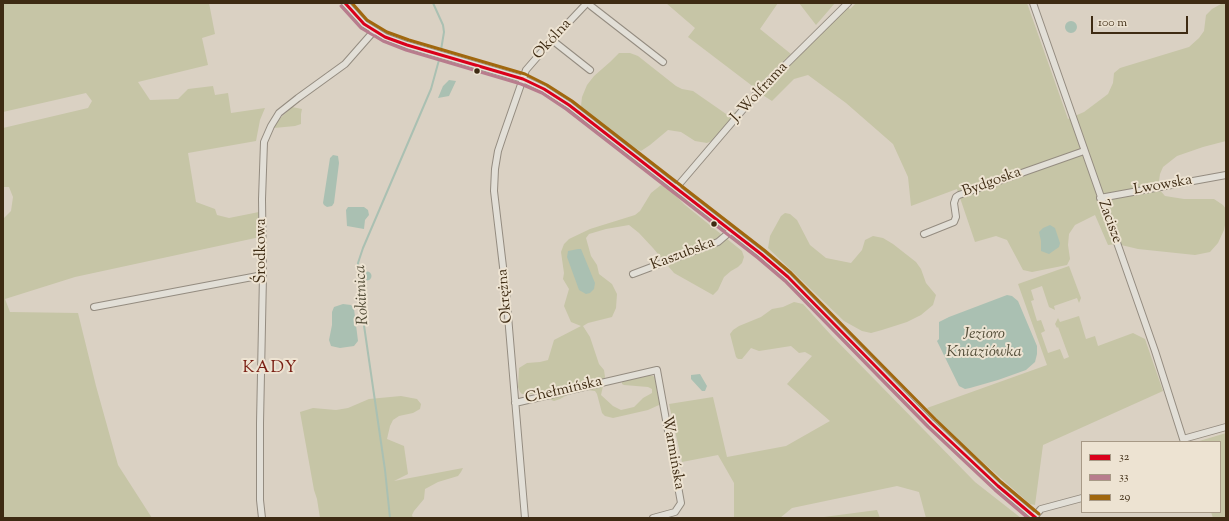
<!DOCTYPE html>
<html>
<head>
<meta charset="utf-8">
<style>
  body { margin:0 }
  #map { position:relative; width:1229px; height:521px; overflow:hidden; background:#dad1c3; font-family:"Sorts Mill Goudy",serif }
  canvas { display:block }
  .frame { position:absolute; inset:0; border:4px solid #3e2b13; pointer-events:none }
  .legend { position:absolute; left:1081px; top:441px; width:140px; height:72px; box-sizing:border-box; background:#ede3d2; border:1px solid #a79986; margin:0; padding:5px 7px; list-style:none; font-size:12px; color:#3e2b13 }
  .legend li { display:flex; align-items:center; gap:8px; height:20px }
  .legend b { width:20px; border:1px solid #a79986 }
  .scale { position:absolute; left:1091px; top:16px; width:97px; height:18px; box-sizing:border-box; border:2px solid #3e2b13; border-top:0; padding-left:5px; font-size:12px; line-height:14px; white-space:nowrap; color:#3e2b13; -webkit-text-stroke:3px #ede3d2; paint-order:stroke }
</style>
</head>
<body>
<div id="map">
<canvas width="1229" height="521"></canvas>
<div class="frame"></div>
<ul class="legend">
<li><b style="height:5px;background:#da001b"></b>32</li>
<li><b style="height:5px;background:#b87c8d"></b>33</li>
<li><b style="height:5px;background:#a0670e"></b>29</li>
</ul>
<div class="scale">100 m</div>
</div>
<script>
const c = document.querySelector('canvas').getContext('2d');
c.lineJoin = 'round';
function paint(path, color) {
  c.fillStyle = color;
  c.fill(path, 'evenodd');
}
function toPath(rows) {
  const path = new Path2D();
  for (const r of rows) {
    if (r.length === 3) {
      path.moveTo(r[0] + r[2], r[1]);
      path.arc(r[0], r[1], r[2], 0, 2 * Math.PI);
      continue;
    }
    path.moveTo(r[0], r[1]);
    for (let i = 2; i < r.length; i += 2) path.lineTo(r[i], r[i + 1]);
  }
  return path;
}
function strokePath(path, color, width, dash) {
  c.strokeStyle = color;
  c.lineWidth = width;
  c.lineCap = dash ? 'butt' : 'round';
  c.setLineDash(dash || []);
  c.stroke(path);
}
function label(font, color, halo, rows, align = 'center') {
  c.font = font + ' "Sorts Mill Goudy",serif';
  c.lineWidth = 4;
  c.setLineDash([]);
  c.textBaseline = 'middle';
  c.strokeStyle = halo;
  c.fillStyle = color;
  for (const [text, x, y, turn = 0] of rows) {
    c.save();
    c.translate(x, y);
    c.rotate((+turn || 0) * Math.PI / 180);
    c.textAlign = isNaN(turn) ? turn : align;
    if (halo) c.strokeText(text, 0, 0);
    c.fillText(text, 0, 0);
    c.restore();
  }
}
const green = toPath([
  [3,3,209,3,215,34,202,38,208,65,138,82,150,100,178,99,188,89,213,86,215,95,228,93,231,113,265,108,260,120,256,141,188,153,196,202,215,209,217,215,229,218,259,212,260,237,75,277,5,299,10,312,78,313,96,386,118,465,152,518,3,518,3,219,11,211,13,197,9,187,3,187,3,128,88,108,92,101,86,93,3,112],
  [666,3,778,3,760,29,791,54,755,88,688,37,695,28],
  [799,3,835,3,816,25],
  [856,3,1027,3,1068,119,1084,112,1108,94,1113,83,1114,73,1120,68,1189,47,1199,38,1204,31,1206,15,1212,9,1221,4,1226,3,1226,141,1203,147,1177,156,1163,167,1160,174,1158,188,1165,196,1184,199,1214,199,1223,205,1226,209,1226,220,1224,230,1218,243,1210,252,1195,255,1138,249,1117,244,1108,245,1095,215,1075,225,1069,234,1068,245,1070,259,1067,265,1032,272,1023,270,1007,240,996,236,975,242,957,189,911,206,908,177,893,144,846,103,808,75,794,79,772,101,758,92,846,5,850,9],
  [619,53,630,53,638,56,676,86,682,89,693,91,729,116,746,105,719,138,707,143,695,141,681,132,668,130,650,145,641,151,624,143,581,106,582,97,587,85,594,76,610,62],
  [292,107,302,109,301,114,301,124,295,126,274,128,274,124],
  [661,185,668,188,685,205,742,251,744,257,742,263,738,267,731,271,724,277,718,290,713,295,674,273,653,248,639,233,629,225,606,229,589,234,586,238,591,256,597,265,599,274,612,284,617,294,616,308,612,317,588,323,583,326,590,337,599,364,604,370,605,377,601,395,613,406,621,410,634,407,643,398,652,393,652,389,648,387,624,385,622,384,622,380,637,375,649,375,653,376,656,378,660,402,659,405,648,410,613,418,605,416,602,413,597,394,595,391,587,390,571,393,560,399,554,401,536,394,522,394,520,392,518,387,519,368,527,363,540,362,548,360,554,340,581,326,571,322,564,306,569,289,563,279,564,273,561,252,564,244,569,239,590,229,635,215,640,211,651,193],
  [785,213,790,214,797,220,810,245,826,258,851,263,862,250,865,240,873,236,883,238,893,244,916,262,921,269,926,283,936,295,933,305,921,315,907,322,882,330,871,333,862,331,844,321,768,248,770,236,781,216],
  [1069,266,1081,298,1079,303,1077,298,1054,306,1055,310,1049,307,1042,286,1031,290,1034,300,1031,301,1037,321,1041,320,1045,331,1041,333,1048,353,1060,349,1064,359,1069,357,1058,327,1057,328,1055,324,1058,318,1060,322,1079,316,1086,339,1095,336,1098,346,1133,333,1145,339,1163,391,1043,445,1035,505,1030,504,950,433,927,408,1047,365,1018,284],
  [794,302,803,304,831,335,975,482,1021,518,926,518,919,492,897,486,792,508,780,518,734,518,734,483,718,455,682,462,669,404,713,397,727,457,786,446,830,421,787,384,812,356,805,352,799,353,791,346,759,351,751,348,742,359,738,359,736,357,730,334,733,330,739,326,761,317,772,309,783,307],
  [401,396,417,399,421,404,420,409,413,413,399,416,393,420,390,426,387,439,404,446,408,474,394,481,463,468,461,472,458,476,438,482,425,489,424,499,414,511,412,515,413,518,320,518,317,499,314,490,300,412,313,408,336,410,348,408,369,399],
  [1226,433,1226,518,1213,518,1211,512,1220,512,1220,442,1196,442],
  [877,510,880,518,824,517]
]);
const water = toPath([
  [1071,27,6],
  [449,80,456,81,449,96,438,98,443,86],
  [333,155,338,156,339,163,334,203,332,206,327,207,324,205,323,203,330,158],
  [348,207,364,207,368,210,369,215,365,220,364,229,347,226,346,210],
  [1050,225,1055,228,1060,243,1059,247,1049,254,1041,251,1041,241,1039,232,1043,228],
  [578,249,581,249,595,283,594,289,590,293,586,294,579,290,567,257,568,251],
  [367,276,4.5],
  [1007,295,1012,296,1018,301,1037,346,1037,354,1035,362,1026,370,998,380,970,388,965,389,959,386,937,341,939,339,939,322,949,317],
  [343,304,351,305,354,309,358,341,354,346,340,348,331,346,329,340,332,325,332,312,334,307],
  [700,374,707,386,705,391,702,391,691,379,691,375]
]);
const stream = toPath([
  [433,3,443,25,444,32,441,50],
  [390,518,385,470,359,291,358,263,363,248,431,89,439,60]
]);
const minor = toPath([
  [345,3,364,24,385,37,407,45,523,79,544,89,569,105,761,254,788,277,931,423,998,486,1036,518],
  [589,3,591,6,663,62],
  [1033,3,1155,351,1184,442],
  [552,40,590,70],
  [676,188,758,92,848,3],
  [1100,198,1226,175],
  [924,234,954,222,956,217,954,203,956,197,959,195,1084,151],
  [633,274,718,242,731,231],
  [94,307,263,275],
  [515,403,657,370,681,503,675,512,653,518],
  [1183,439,1226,427],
  [1034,517,1041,509,1082,498],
  [262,518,260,500,260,423,263,275,262,199,264,142,271,126,279,113,298,98,345,64,374,31],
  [525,518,506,292,494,191,495,169,498,151,503,136,526,70,552,40,587,3]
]);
const bus1 = toPath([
  [345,3,364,24,385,37,407,45,523,79,544,89,569,105,761,254,788,277,931,423,998,486,1036,518]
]);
const bus2 = toPath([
  [341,6,361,28,383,41,406,50,521,84,542,93,566,109,758,258,785,281,928,427,995,490,1028,518]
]);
const bus3 = toPath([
  [352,3,367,20,387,32,409,40,525,74,547,85,572,101,764,250,791,273,935,419,1001,482,1039,514]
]);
const markers = [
  [477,71,3.5,"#3e2b13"],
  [714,224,3.5,"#3e2b13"]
];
const streetNames = [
  ["Okólna",553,40,-48],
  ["J. Wolframa",760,93,-47],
  ["Bydgoska",992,183,-20],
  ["Lwowska",1163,186,-10],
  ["Zacisze",1109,222,70],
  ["Środkowa",262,251,-90],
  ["Kaszubska",683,255,-21],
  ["Okrężna",506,296,-95],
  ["Chełmińska",564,391,-13],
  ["Warmińska",672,453,80]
];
const waterNames = [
  ["Rokitnica",363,295,-93],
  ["Jezioro",984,335],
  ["Kniaziówka",984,353]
];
const quarterNames = [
  ["KADY",270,369]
];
paint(green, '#c6c5a6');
paint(water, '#aac0b2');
strokePath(stream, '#aac0b2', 2);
strokePath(minor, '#948c80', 8);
strokePath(minor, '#e2dfd7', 6);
strokePath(bus1, '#da001b', 3);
strokePath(bus2, '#b87c8d', 3);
strokePath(bus3, '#a0670e', 3);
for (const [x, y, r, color] of markers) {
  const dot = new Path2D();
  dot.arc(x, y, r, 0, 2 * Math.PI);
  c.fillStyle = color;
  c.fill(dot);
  strokePath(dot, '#ede3d2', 1.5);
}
label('15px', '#3e2b13', '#ede3d2', streetNames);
label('italic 16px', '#544e39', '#ede3d2', waterNames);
c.letterSpacing = '1px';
label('17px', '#7a1f14', '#ede3d2', quarterNames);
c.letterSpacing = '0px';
</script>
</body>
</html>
